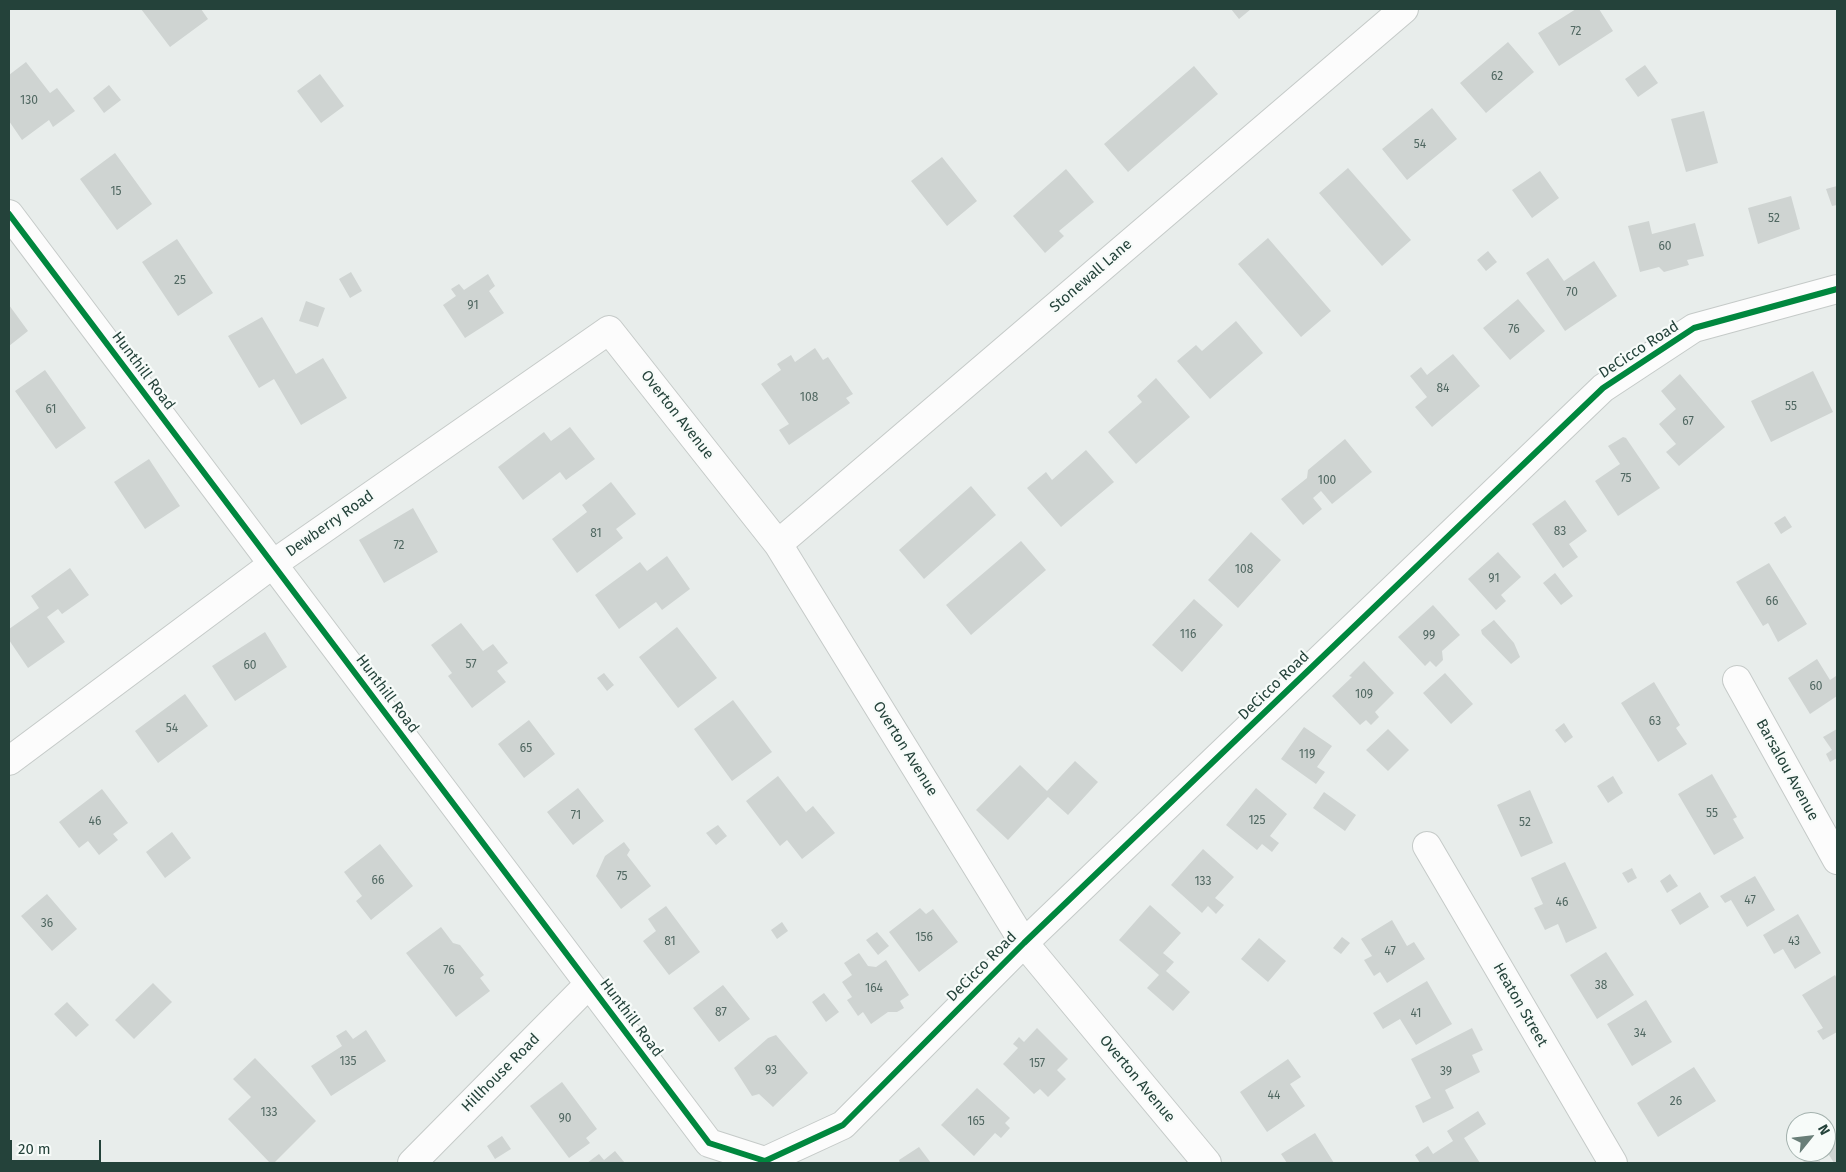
<!DOCTYPE html>
<html>
<head>
<meta charset="utf-8">
<style>
  body { margin:0 }
  #map { position:relative; width:1846px; height:1172px; overflow:hidden; background:#e8edeb; font-family:"Fira Sans",sans-serif }
  canvas { display:block }
  .frame { position:absolute; inset:0; border:10px solid #24423a; pointer-events:none }
  .north { position:absolute; left:1786px; top:1112px; width:50px; height:50px; box-sizing:border-box; background:#f7fbf9; border:1px solid #a3b1ad; border-radius:50%; rotate:61deg; font-size:14px; font-weight:700; line-height:20px; text-align:center; color:#24423a }
  .north::after { content:''; display:block; margin:auto; width:18px; height:22px; background:#697e78; clip-path:polygon(50% 0,100% 100%,50% 72%,0 100%) }
  .scale { position:absolute; left:10px; top:1140px; width:91px; height:22px; box-sizing:border-box; border:2px solid #24423a; border-top:0; padding-left:6px; font-size:15px; line-height:18px; white-space:nowrap; color:#24423a; -webkit-text-stroke:4px #f7fbf9; paint-order:stroke }
</style>
</head>
<body>
<div id="map">
<canvas width="1846" height="1172"></canvas>
<div class="frame"></div>
<div class="north">N</div>
<div class="scale">20 m</div>
</div>
<script>
const c = document.querySelector('canvas').getContext('2d');
c.lineJoin = 'round';
function paint(path, color) {
  c.fillStyle = color;
  c.fill(path, 'evenodd');
}
function toPath(rows) {
  const path = new Path2D();
  for (const r of rows) {
    path.moveTo(r[0], r[1]);
    for (let i = 2; i < r.length; i += 2) path.lineTo(r[i], r[i + 1]);
  }
  return path;
}
function strokePath(path, color, width, dash) {
  c.strokeStyle = color;
  c.lineWidth = width;
  c.lineCap = dash ? 'butt' : 'round';
  c.setLineDash(dash || []);
  c.stroke(path);
}
function label(font, color, halo, rows, align = 'center') {
  c.font = font + ' "Fira Sans",sans-serif';
  c.lineWidth = 4.5;
  c.setLineDash([]);
  c.textBaseline = 'middle';
  c.strokeStyle = halo;
  c.fillStyle = color;
  for (const [text, x, y, turn = 0] of rows) {
    c.save();
    c.translate(x, y);
    c.rotate((+turn || 0) * Math.PI / 180);
    c.textAlign = isNaN(turn) ? turn : align;
    if (halo) c.strokeText(text, 0, 0);
    c.fillText(text, 0, 0);
    c.restore();
  }
}
const building = toPath([
  [141,9,201,9,208,19,170,47],
  [1231,9,1251,9,1239,19],
  [1576,9,1599,9,1613,31,1559,66,1538,33],
  [1508,42,1534,72,1486,113,1460,83],
  [26,62,50,93,57,88,75,111,53,127,49,120,22,140,9,121,9,75],
  [1645,65,1658,83,1638,97,1625,79],
  [1194,66,1218,94,1128,172,1104,144],
  [320,74,344,106,321,123,297,91],
  [109,85,121,100,104,113,93,98],
  [1432,108,1457,139,1407,180,1382,149],
  [1704,111,1718,163,1686,172,1671,119],
  [115,153,152,204,117,230,80,179],
  [942,157,977,201,947,226,911,181],
  [1348,168,1411,240,1382,266,1319,193],
  [1066,169,1094,202,1059,231,1064,236,1045,253,1013,216],
  [1540,171,1559,198,1532,218,1512,190],
  [1837,186,1837,205,1832,206,1826,189],
  [1791,196,1800,229,1758,244,1748,208],
  [1649,221,1652,234,1695,223,1704,256,1687,260,1689,265,1664,272,1659,267,1640,272,1628,226],
  [1268,238,1331,311,1301,337,1238,264],
  [177,239,213,293,178,316,142,262],
  [1488,251,1497,262,1486,271,1477,260],
  [1548,258,1564,281,1594,261,1617,296,1565,331,1526,273],
  [351,272,362,291,350,298,339,279],
  [488,274,495,286,489,291,504,313,465,338,443,305,456,296,451,289,459,284,464,290],
  [1518,299,1545,331,1510,360,1483,328],
  [306,301,325,308,318,327,299,321],
  [9,305,28,331,9,346],
  [262,317,296,374,323,358,347,398,301,425,274,379,259,388,228,336],
  [1236,321,1263,353,1210,399,1177,361,1196,345,1202,351],
  [815,348,823,360,828,357,853,394,846,398,850,403,789,445,779,430,789,424,761,384,781,370,777,364,791,355,795,362],
  [1453,354,1480,386,1432,427,1415,407,1427,397,1410,376,1421,367,1427,375],
  [45,370,86,428,56,449,15,391],
  [1813,371,1833,412,1771,442,1751,401],
  [1680,374,1725,427,1679,466,1666,452,1676,444,1659,424,1676,409,1661,391],
  [1156,378,1190,417,1136,464,1108,432,1142,402,1137,396],
  [570,427,595,459,566,480,560,472,523,500,498,467,544,432,551,441],
  [1623,437,1626,438,1660,488,1618,516,1595,481,1620,464,1608,446],
  [1345,439,1372,472,1332,504,1321,491,1313,498,1322,509,1303,525,1281,499,1307,478,1308,470],
  [1086,450,1114,482,1061,527,1027,488,1046,472,1052,480],
  [149,459,180,506,145,529,114,482],
  [611,482,636,514,616,529,623,538,577,573,552,539,587,512,582,505],
  [971,486,996,515,924,579,899,550],
  [1565,500,1587,531,1569,544,1578,557,1563,568,1532,524],
  [413,508,438,552,384,583,359,540],
  [1785,516,1792,527,1781,534,1774,523],
  [1251,532,1281,560,1238,608,1208,580],
  [1021,541,1046,570,971,635,946,605],
  [1498,552,1521,577,1501,595,1506,601,1496,610,1468,579],
  [667,556,690,589,662,610,656,602,619,629,595,595,640,562,647,571],
  [1769,563,1807,624,1778,642,1768,623,1763,626,1736,582],
  [70,568,89,595,62,614,58,609,47,617,65,642,28,668,9,640,9,629,39,608,31,596],
  [1555,573,1573,596,1561,605,1543,583],
  [1194,599,1223,625,1182,672,1152,645],
  [1433,605,1460,635,1442,651,1443,660,1436,667,1430,661,1425,666,1398,637],
  [1494,620,1514,643,1520,657,1511,664,1482,634,1481,630],
  [461,623,483,651,493,644,508,663,497,671,506,682,472,708,448,676,452,673,431,645],
  [677,627,717,678,678,708,639,657],
  [265,632,287,667,235,701,212,666],
  [1817,659,1830,680,1836,676,1837,679,1837,696,1810,714,1788,678],
  [1364,661,1394,693,1375,712,1379,717,1371,725,1366,720,1360,725,1332,696,1352,677,1349,676],
  [604,673,614,685,607,691,597,678],
  [1445,673,1473,704,1451,724,1423,693],
  [1654,682,1680,725,1676,728,1687,744,1658,762,1621,703],
  [185,694,208,726,158,763,135,731],
  [733,700,772,752,732,781,694,729],
  [529,720,555,754,524,778,498,744],
  [1564,723,1573,737,1565,743,1555,730],
  [1304,727,1332,746,1317,767,1325,772,1316,784,1281,759],
  [1388,729,1409,750,1388,771,1366,750],
  [1837,729,1837,758,1830,762,1826,754,1832,750,1823,737],
  [1075,761,1098,782,1068,815,1048,797,1008,840,976,810,1020,765,1047,791],
  [1712,774,1737,817,1733,819,1744,838,1714,855,1678,794],
  [778,776,806,812,813,806,835,833,802,859,787,840,780,846,746,801],
  [1613,776,1623,793,1608,803,1597,786],
  [578,788,604,821,573,845,547,812],
  [1256,788,1287,814,1270,836,1279,843,1272,852,1262,844,1257,850,1226,825],
  [102,789,128,823,113,834,118,840,99,855,88,841,79,848,59,822],
  [1530,790,1553,843,1521,857,1497,805],
  [1324,792,1356,815,1345,831,1313,808],
  [718,825,727,836,716,845,706,833],
  [172,832,191,858,165,878,146,852],
  [624,842,630,850,627,855,651,886,621,909,596,876,605,856],
  [380,844,413,886,371,920,356,901,362,896,344,872],
  [1203,849,1234,877,1215,898,1224,905,1216,914,1208,906,1202,913,1171,885],
  [1565,862,1597,928,1566,943,1558,924,1545,930,1534,908,1543,904,1531,878],
  [1632,868,1637,878,1628,883,1622,873],
  [1670,874,1678,886,1667,893,1660,881],
  [1755,876,1775,910,1747,927,1731,900,1725,903,1720,896],
  [1700,892,1709,907,1680,925,1671,910],
  [47,894,77,929,52,951,21,916],
  [1150,905,1181,933,1163,953,1174,962,1166,971,1190,992,1173,1011,1147,988,1159,975,1119,940],
  [666,906,700,952,669,975,643,941,656,931,648,919],
  [920,908,926,914,933,909,958,942,919,972,889,932],
  [1798,914,1821,953,1795,969,1783,949,1774,954,1763,935],
  [1392,920,1407,946,1414,942,1425,959,1387,983,1380,972,1374,976,1364,960,1372,956,1361,939],
  [782,922,788,931,777,939,771,930],
  [441,927,453,943,460,945,484,975,480,978,490,991,456,1017,406,953],
  [877,932,889,946,878,955,866,940],
  [1342,937,1350,943,1341,954,1333,948],
  [1259,938,1286,961,1268,982,1241,959],
  [1606,952,1634,995,1597,1019,1570,975],
  [859,953,868,966,876,967,886,960,909,995,900,1001,904,1008,897,1012,888,1012,871,1024,863,1012,858,1016,847,1000,852,997,842,982,852,975,844,963],
  [1835,975,1837,979,1837,1032,1823,1040,1817,1031,1823,1028,1802,995],
  [1427,981,1452,1024,1416,1045,1400,1019,1383,1029,1373,1013],
  [153,983,172,1002,134,1039,115,1020],
  [723,985,750,1019,719,1042,693,1008],
  [824,993,839,1012,826,1022,812,1002],
  [1646,1000,1672,1042,1632,1066,1607,1024],
  [67,1002,89,1025,76,1037,54,1014],
  [1037,1028,1068,1059,1057,1070,1066,1079,1048,1097,1040,1089,1034,1094,1003,1064,1018,1048,1013,1044,1019,1037,1024,1042],
  [1472,1028,1483,1050,1472,1055,1480,1072,1445,1090,1454,1108,1423,1123,1415,1106,1431,1098,1411,1059],
  [346,1030,353,1039,366,1030,386,1061,331,1096,311,1066,342,1046,336,1036],
  [776,1035,808,1073,773,1107,759,1094,752,1096,734,1068,768,1038],
  [255,1058,316,1121,274,1163,270,1163,228,1119,251,1097,233,1079],
  [1288,1059,1301,1077,1290,1084,1305,1106,1267,1132,1240,1092],
  [1694,1067,1716,1101,1658,1137,1637,1103],
  [562,1082,597,1129,586,1138,590,1143,569,1158,530,1106],
  [977,1088,1010,1118,1005,1123,1010,1128,1001,1138,995,1133,974,1156,941,1125],
  [1478,1111,1486,1124,1464,1138,1480,1163,1420,1163,1415,1155,1428,1146,1433,1154,1453,1141,1447,1131],
  [1315,1133,1334,1163,1287,1163,1281,1154],
  [502,1136,511,1149,495,1159,487,1146],
  [1837,1136,1837,1163,1834,1163,1826,1150,1826,1143],
  [919,1147,931,1163,900,1163,899,1160],
  [615,1151,625,1163,587,1163,599,1154,604,1160],
  [1816,1154,1821,1163,1801,1163]
]);
const street = toPath([
  [9,214,709,1143,765,1161,843,1125,1024,943,1603,388,1694,328,1837,289],
  [778,544,1404,9],
  [1737,680,1837,860],
  [9,761,273,564,609,330,778,544,1024,943,1207,1163],
  [1427,846,1613,1163],
  [412,1163,589,984]
]);
const cycleway = toPath([
  [9,214,709,1143,765,1161,843,1125,1024,943,1603,388,1694,328,1837,289]
]);
const numberNames = [
  ["72",1576,32],
  ["62",1497,77],
  ["130",29,101],
  ["54",1420,145],
  ["15",116,192],
  ["52",1774,219],
  ["60",1665,247],
  ["25",180,281],
  ["70",1572,293],
  ["91",473,306],
  ["76",1514,330],
  ["84",1443,389],
  ["108",809,398],
  ["55",1791,407],
  ["61",51,410],
  ["67",1688,422],
  ["75",1626,479],
  ["100",1327,481],
  ["83",1560,532],
  ["81",596,534],
  ["72",399,546],
  ["108",1244,570],
  ["91",1494,579],
  ["66",1772,602],
  ["116",1188,635],
  ["99",1429,636],
  ["57",471,665],
  ["60",250,666],
  ["60",1816,687],
  ["109",1364,695],
  ["63",1655,722],
  ["54",172,729],
  ["65",526,749],
  ["119",1307,755],
  ["55",1712,814],
  ["71",576,816],
  ["125",1257,821],
  ["46",95,822],
  ["52",1525,823],
  ["75",622,877],
  ["66",378,881],
  ["133",1203,882],
  ["47",1750,901],
  ["46",1562,903],
  ["36",47,924],
  ["156",924,938],
  ["81",670,942],
  ["43",1794,942],
  ["47",1390,952],
  ["76",449,971],
  ["38",1601,986],
  ["164",874,989],
  ["87",721,1013],
  ["41",1416,1014],
  ["34",1640,1034],
  ["135",348,1062],
  ["157",1037,1064],
  ["93",771,1071],
  ["39",1446,1072],
  ["44",1274,1096],
  ["26",1676,1102],
  ["133",269,1113],
  ["90",565,1119],
  ["165",976,1122]
];
const streetNames = [
  ["Stonewall Lane",1091,276,-41],
  ["DeCicco Road",1639,350,-33],
  ["Hunthill Road",143,371,53],
  ["Overton Avenue",677,415,52],
  ["Dewberry Road",330,524,-35],
  ["DeCicco Road",1274,686,-44],
  ["Hunthill Road",387,694,53],
  ["Overton Avenue",905,749,58],
  ["Barsalou Avenue",1787,770,61],
  ["DeCicco Road",982,967,-45],
  ["Heaton Street",1520,1005,60],
  ["Hunthill Road",631,1018,53],
  ["Hillhouse Road",501,1073,-45],
  ["Overton Avenue",1137,1079,50]
];
paint(building, '#cfd4d2');
strokePath(street, '#c5cac8', 30);
strokePath(street, '#fcfcfc', 28);
strokePath(cycleway, '#00873e', 6);
label('12px', '#506761', null, numberNames);
label('15px', '#24423a', '#f7fbf9', streetNames);
</script>
</body>
</html>
